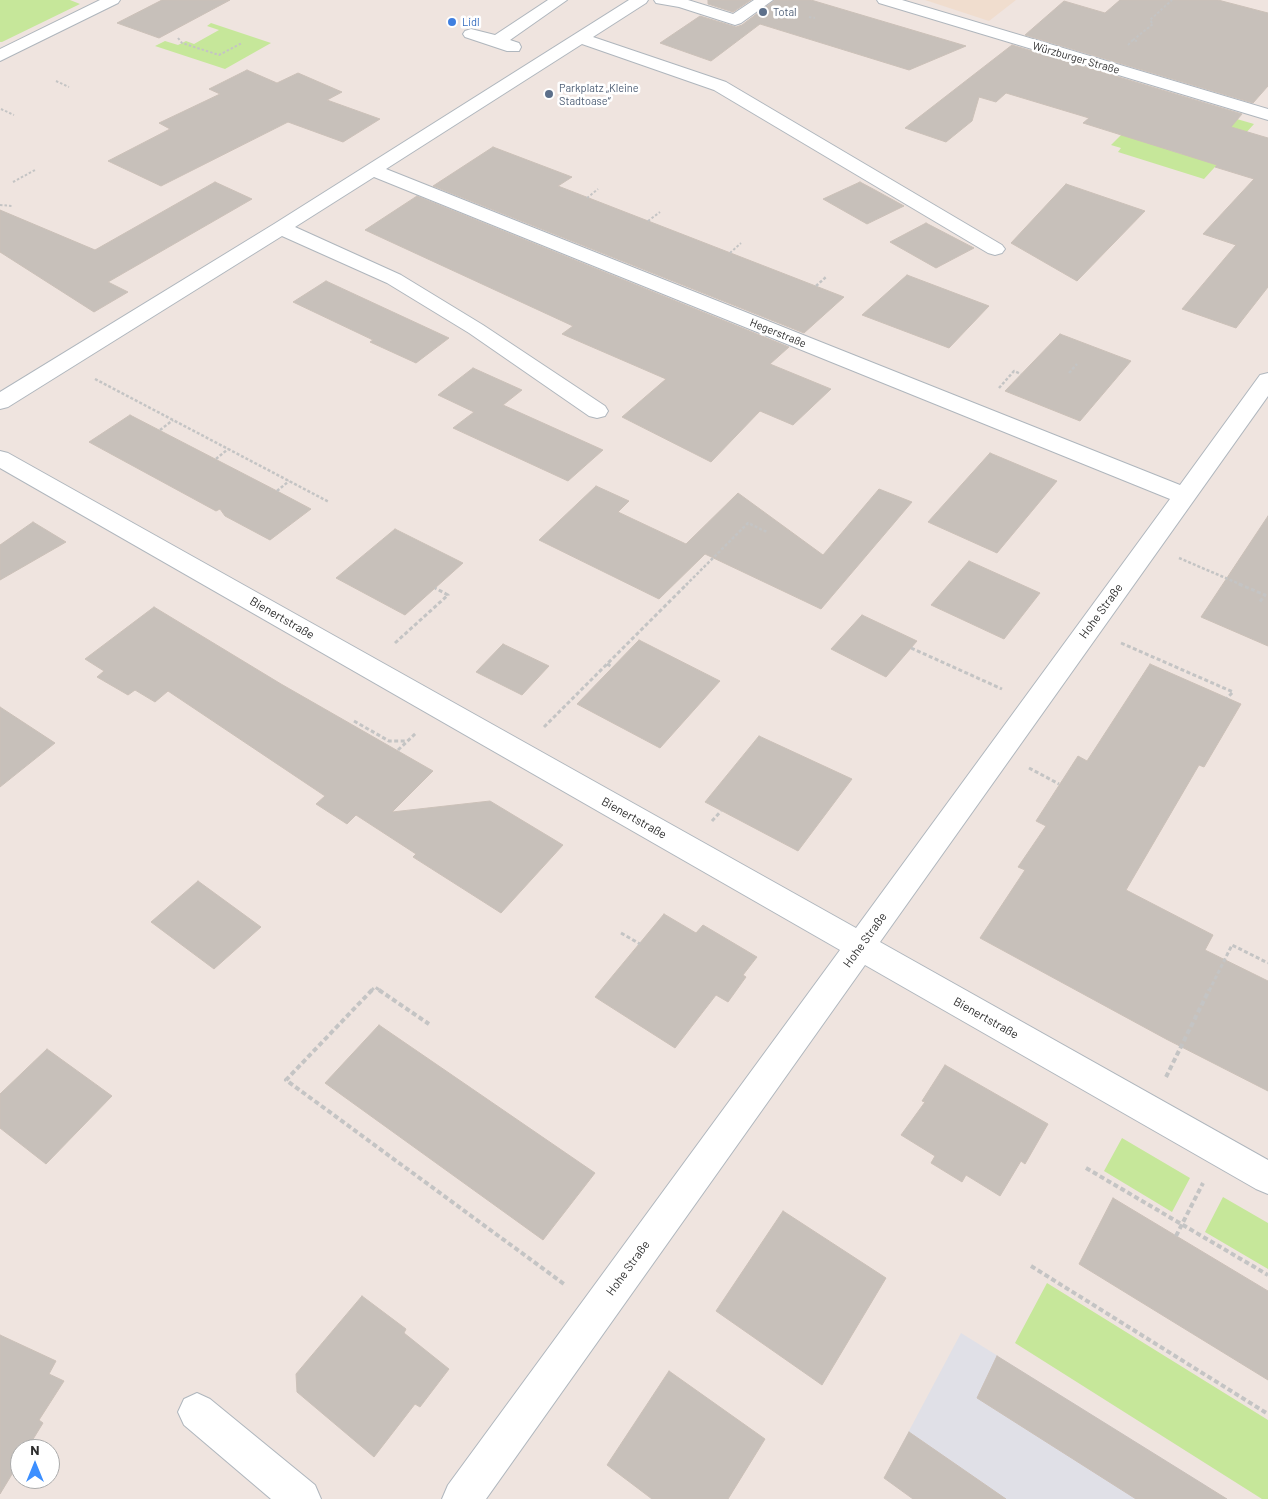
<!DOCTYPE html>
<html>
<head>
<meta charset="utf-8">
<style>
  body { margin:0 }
  #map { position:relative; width:1268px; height:1499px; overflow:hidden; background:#efe4df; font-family:Barlow,sans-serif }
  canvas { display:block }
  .north { position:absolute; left:10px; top:1439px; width:50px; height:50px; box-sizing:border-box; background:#fff; border:1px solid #ababab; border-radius:50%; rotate:0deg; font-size:14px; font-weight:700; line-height:20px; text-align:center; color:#2d2d2d }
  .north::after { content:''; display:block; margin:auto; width:18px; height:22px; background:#3c8fff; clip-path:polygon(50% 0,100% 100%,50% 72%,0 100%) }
</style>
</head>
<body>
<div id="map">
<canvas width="1268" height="1499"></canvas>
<div class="north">N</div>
</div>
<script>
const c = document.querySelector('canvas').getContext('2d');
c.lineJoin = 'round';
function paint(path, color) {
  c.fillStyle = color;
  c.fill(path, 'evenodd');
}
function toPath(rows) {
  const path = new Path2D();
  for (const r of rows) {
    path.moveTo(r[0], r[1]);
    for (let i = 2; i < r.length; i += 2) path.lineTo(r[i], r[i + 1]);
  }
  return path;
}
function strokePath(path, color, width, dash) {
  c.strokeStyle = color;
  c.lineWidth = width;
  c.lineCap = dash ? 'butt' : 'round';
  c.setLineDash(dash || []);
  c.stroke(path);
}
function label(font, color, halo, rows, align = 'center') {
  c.font = font + ' Barlow,sans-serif';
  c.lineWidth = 5;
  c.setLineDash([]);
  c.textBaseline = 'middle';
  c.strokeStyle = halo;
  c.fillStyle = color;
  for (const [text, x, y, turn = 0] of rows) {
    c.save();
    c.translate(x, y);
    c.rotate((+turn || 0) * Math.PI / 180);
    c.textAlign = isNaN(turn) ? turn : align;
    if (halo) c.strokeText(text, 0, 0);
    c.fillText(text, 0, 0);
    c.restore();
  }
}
const industrial = toPath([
  [961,1333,1207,1486,1201,1499,913,1499,884,1478]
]);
const education = toPath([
  [925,0,1016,0,989,21]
]);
const green = toPath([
  [0,0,70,0,80,4,2,42,0,42],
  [211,23,271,43,225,69,155,46,165,41,178,45,186,41,194,44,219,30,207,26],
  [1223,115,1254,124,1204,179,1118,152,1121,148,1111,145,1123,133,1182,154],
  [1122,1138,1190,1178,1172,1212,1104,1171],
  [1223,1197,1268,1223,1268,1269,1205,1232],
  [1047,1283,1268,1420,1268,1499,1262,1499,1015,1343]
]);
const building = toPath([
  [162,0,230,0,159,38,117,23,162,0],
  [708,0,751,0,733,12,708,4,708,0],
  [775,0,811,0,966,46,909,70,760,24,711,61,660,43,700,16,736,27,742,25,775,0],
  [1120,0,1218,0,1268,13,1268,86,1253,103,1025,35,1064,1,1105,13,1120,0],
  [1012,45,1242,114,1231,127,1268,138,1268,287,1236,328,1182,309,1236,245,1203,234,1254,179,1215,167,1217,165,1083,123,1089,118,1006,93,996,102,979,97,972,121,946,142,905,128,1012,45],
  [247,70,277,83,298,73,342,92,327,100,380,119,343,142,288,122,161,186,108,161,170,129,159,123,220,94,209,89,247,70],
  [493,147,572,177,558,186,844,297,804,333,433,186,493,147],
  [215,182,252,199,108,282,128,292,94,312,0,252,0,210,95,250,215,182],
  [860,182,875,190,904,206,867,224,823,199,860,182],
  [1066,184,1145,211,1077,281,1011,243,1066,184],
  [417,196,789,347,770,364,831,389,793,425,760,411,711,462,622,417,666,379,562,334,573,326,365,230,417,196],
  [926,223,974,248,936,268,890,242,926,223],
  [907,275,989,306,949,348,862,315,907,275],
  [326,281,449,338,416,363,370,342,373,340,293,302,326,281],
  [1060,334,1131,361,1080,421,1005,391,1060,334],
  [473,368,522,390,503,405,603,450,568,481,453,428,474,412,438,395,473,368],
  [130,415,277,491,311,509,270,540,225,516,220,509,216,511,89,442,130,415],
  [990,453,1057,481,997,553,928,522,990,453],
  [596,486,629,501,618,512,686,544,738,493,823,555,879,489,912,502,821,609,705,554,659,599,539,540,596,486],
  [1268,516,1268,646,1201,617,1268,516],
  [33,522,66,542,0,580,0,545,33,522],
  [395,529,463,563,405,615,336,578,395,529],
  [969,561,1040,593,1004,639,931,605,969,561],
  [154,607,281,684,433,771,392,812,490,801,563,845,501,913,413,857,416,854,356,815,347,824,316,804,325,796,168,691,155,702,135,690,128,695,97,677,104,671,85,659,154,607],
  [862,615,917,641,886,677,831,649,862,615],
  [639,640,720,681,660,748,577,704,639,640],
  [503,644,549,666,522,695,476,672,503,644],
  [1150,664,1241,704,1204,767,1199,765,1126,890,1213,935,1205,950,1268,981,1268,1091,1166,1039,980,938,1025,870,1018,867,1046,826,1036,821,1078,756,1087,761,1150,664],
  [0,707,55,743,0,787,0,707],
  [759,736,852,779,798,851,705,802,759,736],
  [198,881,261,927,214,969,151,922,198,881],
  [664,914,696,933,703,925,757,957,743,975,746,977,728,1002,716,995,675,1048,595,997,664,914],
  [379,1025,595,1173,543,1240,325,1083,379,1025],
  [47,1049,112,1096,46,1164,0,1128,0,1094,47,1049],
  [945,1065,1048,1124,1025,1164,1021,1161,1000,1196,966,1175,962,1182,931,1163,935,1156,901,1135,925,1102,922,1101,945,1065],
  [1113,1198,1268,1291,1268,1380,1079,1264,1113,1198],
  [783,1211,886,1278,822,1385,716,1311,783,1211],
  [362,1296,406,1329,404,1333,449,1369,420,1407,415,1404,374,1457,297,1392,296,1374,362,1296],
  [0,1335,56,1361,49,1374,64,1381,39,1420,43,1423,27,1449,20,1449,20,1461,0,1494,0,1335],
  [997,1356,1227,1499,1136,1499,977,1398,997,1356],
  [669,1371,765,1439,728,1499,652,1499,607,1465,669,1371],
  [909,1432,1006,1499,913,1499,884,1478,909,1432]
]);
const pathFar3 = toPath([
  [809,17,815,18],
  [178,38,182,43,219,55,242,43],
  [1133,40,1153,24,1150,20,1172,0],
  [1128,45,1133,40,1137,41],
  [56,81,69,87],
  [1,109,14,115],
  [13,182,35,170],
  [587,198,598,189],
  [0,205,13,206],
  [648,221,660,212],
  [730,253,741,243]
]);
const pathFar2 = toPath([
  [816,286,826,277],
  [1069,373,1077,364],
  [95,379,329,502],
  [999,388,1014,371,1021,374],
  [160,430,173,420],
  [216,459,228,449],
  [277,491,289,481],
  [1179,558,1242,585],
  [686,585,748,523,767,532]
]);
const pathFar1 = toPath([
  [1239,584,1265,595,1259,603],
  [395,643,448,595,435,588],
  [1121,643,1233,692,1227,698],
  [911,648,1002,689],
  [607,664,612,667],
  [354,721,389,741,407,741],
  [544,727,687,584],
  [398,750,416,733],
  [1029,768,1059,784],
  [712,821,721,811],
  [621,933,640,944],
  [371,991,375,987,381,991],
  [1209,991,1232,945,1268,963]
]);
const path = toPath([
  [372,990,286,1080,564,1284],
  [379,990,429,1024],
  [1166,1077,1209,990],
  [1086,1168,1268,1275],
  [1176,1236,1203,1183],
  [1031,1266,1268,1414]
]);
const minor = toPath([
  [100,0,120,0,118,3,0,61,0,49,100,0],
  [548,0,567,0,510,40,519,43,521,47,519,51,507,51,465,37,463,34,465,31,471,29,495,35,548,0],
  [629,0,648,0,646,3,593,37,726,82,1002,245,1005,249,1002,253,995,255,988,253,714,90,582,44,386,169,1180,485,1260,375,1268,373,1268,396,880,942,1268,1160,1268,1194,1256,1189,865,965,486,1499,442,1499,448,1485,840,950,0,468,0,451,8,453,856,928,1170,499,374,177,295,227,401,275,483,325,605,406,608,411,605,416,597,418,589,416,469,333,387,283,282,236,8,407,0,409,0,392,274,224,629,0],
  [654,0,688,0,733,14,754,0,773,0,741,23,735,25,679,7,656,3,654,0],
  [877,0,902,0,1268,109,1268,120,879,3,877,0],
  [197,1393,210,1399,315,1485,321,1499,271,1499,184,1425,178,1412,184,1399,197,1393]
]);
const markers = [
  [763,12,5,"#5c6f8a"],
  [452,22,5,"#3f7fe0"],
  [549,94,5,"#5c6f8a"]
];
const farServicenames = [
  ["Total",773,12],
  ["Parkplatz „Kleine",559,88],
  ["Stadtoase“",559,101]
];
const farShopnames = [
  ["Lidl",462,22]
];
const farStreetnames = [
  ["Würzburger Straße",1076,58,16],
  ["Hegerstraße",778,333,22]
];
const streetNames = [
  ["Hohe Straße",1101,611,-54],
  ["Bienertstraße",282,618,30],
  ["Bienertstraße",634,818,29],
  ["Hohe Straße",865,940,-54],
  ["Bienertstraße",986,1018,29],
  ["Hohe Straße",628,1268,-54]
];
paint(industrial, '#e0e0e7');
paint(education, '#f0ddce');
paint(green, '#c6e79a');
paint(building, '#c7c0ba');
strokePath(building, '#cbc0b8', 1);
strokePath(minor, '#afb6bd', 2);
strokePath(pathFar3, '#c4c4c4', 2, [2.5, 2]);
strokePath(pathFar2, '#c4c4c4', 2.5, [3, 2]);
strokePath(pathFar1, '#c4c4c4', 3, [4, 2.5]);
strokePath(path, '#c4c4c4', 4, [5, 3]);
paint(minor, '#fff');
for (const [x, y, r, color] of markers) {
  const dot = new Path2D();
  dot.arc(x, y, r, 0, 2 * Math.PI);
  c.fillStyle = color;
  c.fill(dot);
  strokePath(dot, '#fff', 2);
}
label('11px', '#4e5e75', '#fff', farServicenames, 'left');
label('11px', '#366cbe', '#fff', farShopnames, 'left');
label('11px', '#2d2d2d', '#fff', farStreetnames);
label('12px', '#2d2d2d', '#fff', streetNames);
</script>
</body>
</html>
